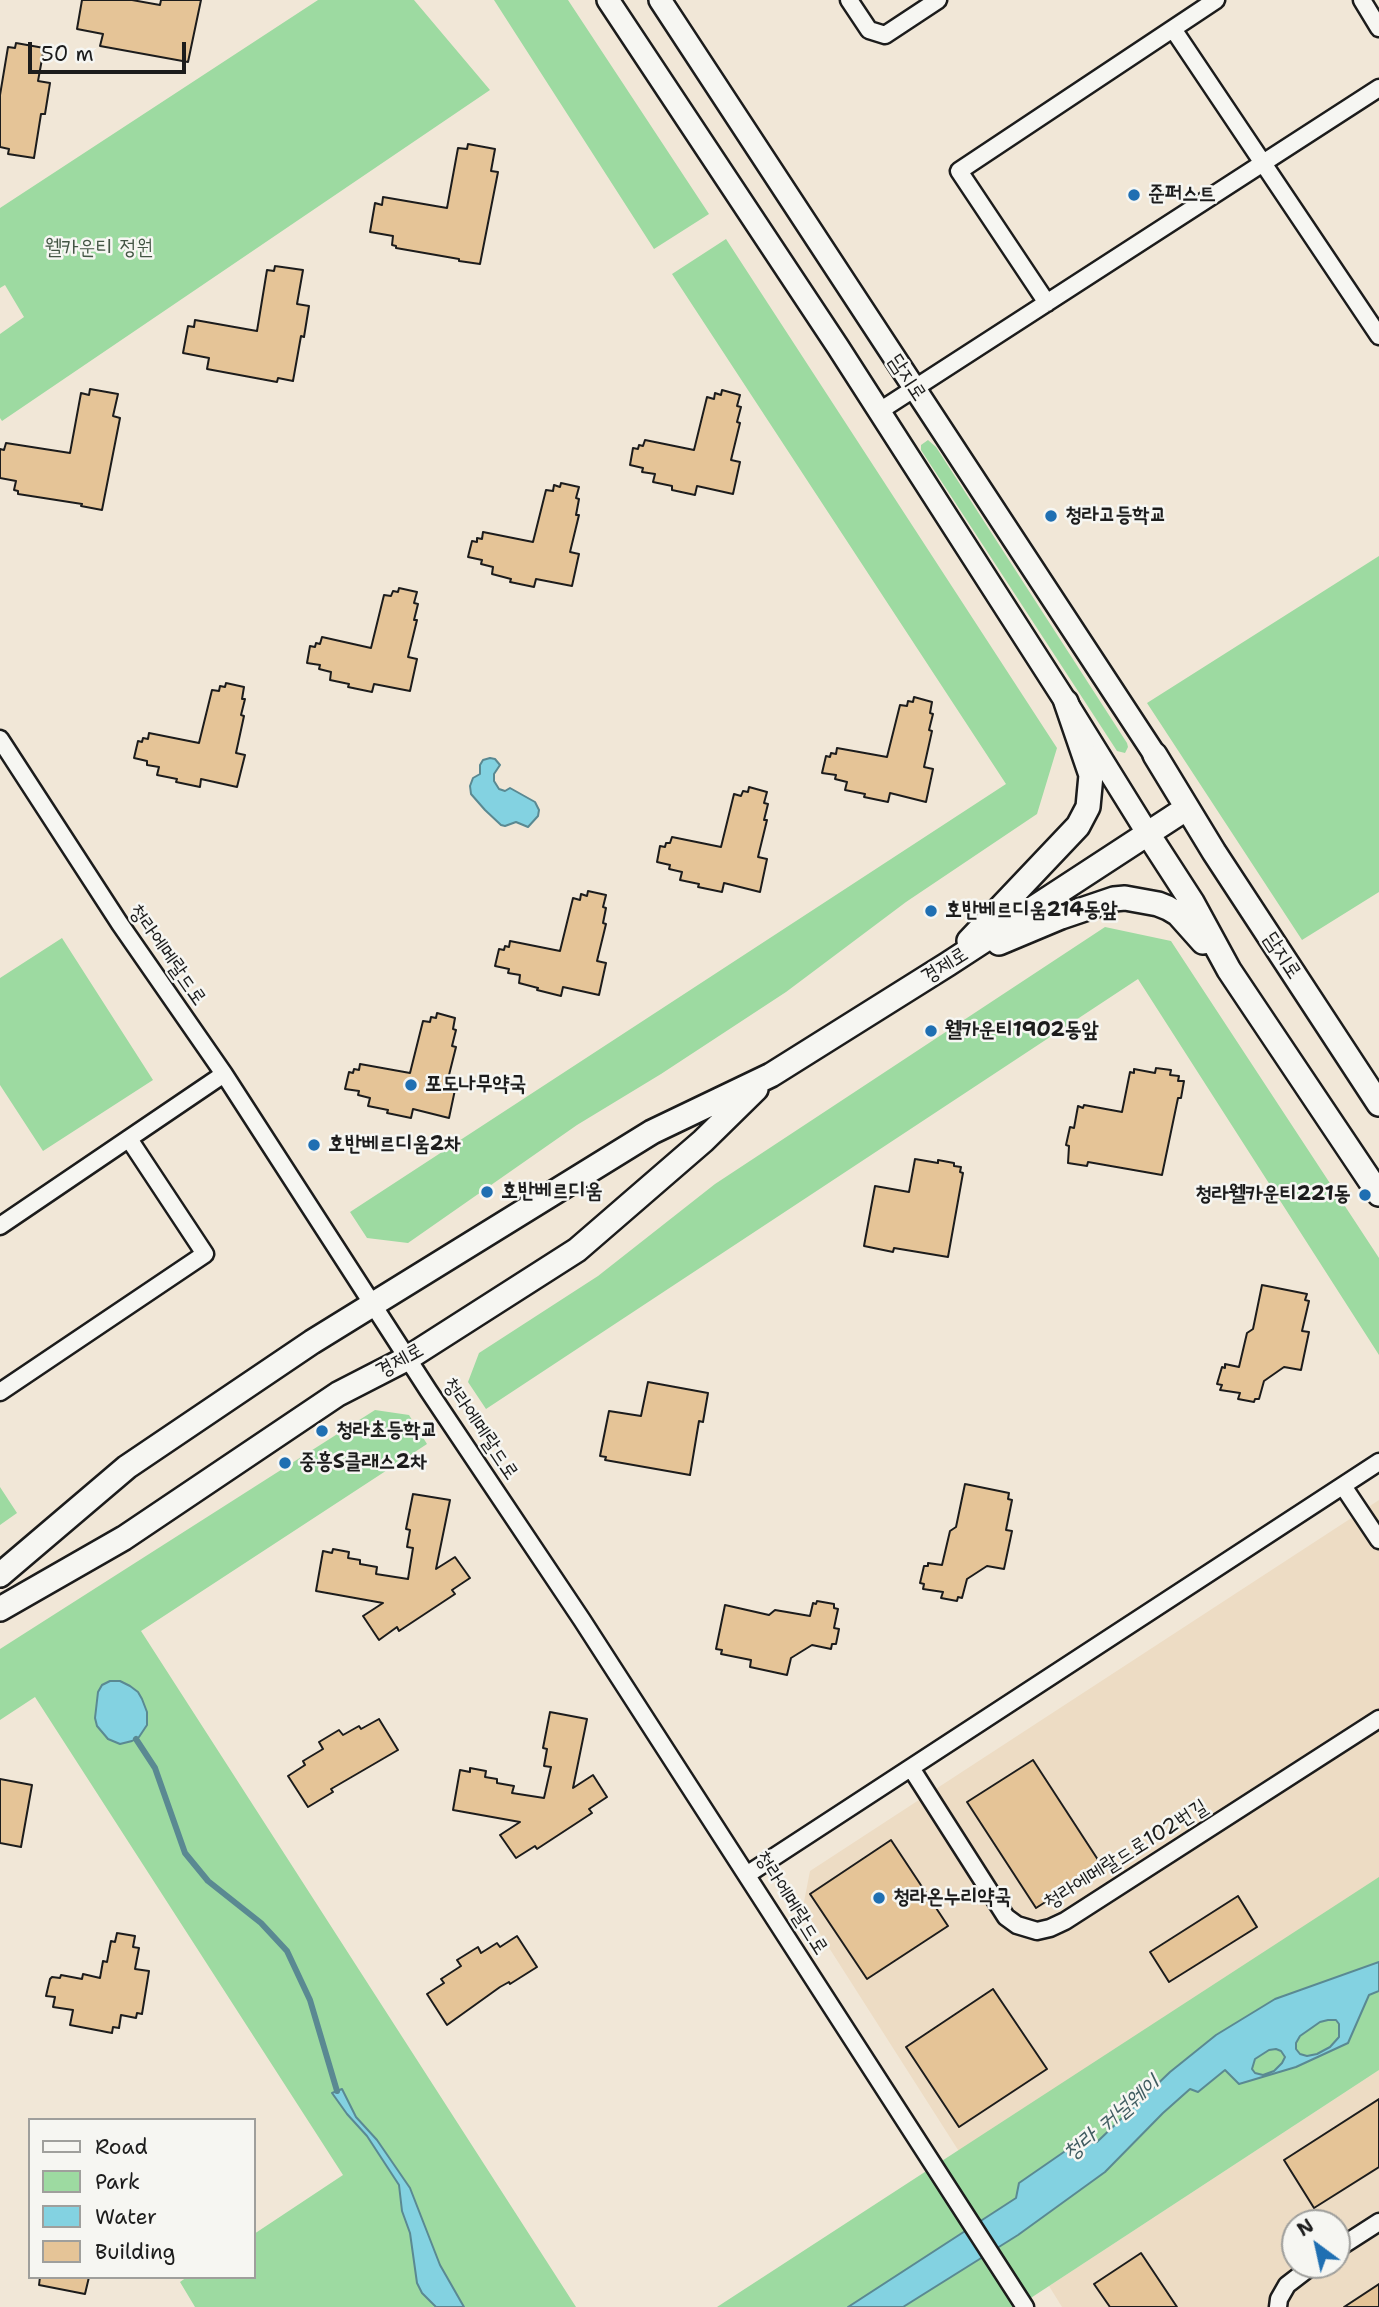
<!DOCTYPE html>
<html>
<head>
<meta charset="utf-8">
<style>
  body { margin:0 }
  #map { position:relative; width:1379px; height:2307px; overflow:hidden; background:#f1e7d7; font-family:"Shantell Sans",sans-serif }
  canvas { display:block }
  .legend { position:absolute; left:28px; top:2118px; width:228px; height:161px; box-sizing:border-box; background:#f6f6f2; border:2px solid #9f9f9c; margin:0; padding:9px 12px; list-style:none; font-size:21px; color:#1c1c1c }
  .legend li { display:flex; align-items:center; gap:14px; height:35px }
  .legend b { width:35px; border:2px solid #9f9f9c }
  .north { position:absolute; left:1281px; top:2209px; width:70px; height:70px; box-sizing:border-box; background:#f6f6f2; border:2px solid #9f9f9c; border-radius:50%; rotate:327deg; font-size:19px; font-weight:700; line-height:28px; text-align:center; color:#1c1c1c }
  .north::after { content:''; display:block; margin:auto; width:24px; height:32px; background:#1f6fb2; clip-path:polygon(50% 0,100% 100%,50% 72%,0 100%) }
  .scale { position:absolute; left:28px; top:42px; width:158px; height:32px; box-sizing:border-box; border:4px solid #1c1c1c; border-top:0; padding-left:9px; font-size:21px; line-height:24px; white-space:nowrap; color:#1c1c1c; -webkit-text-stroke:5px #f6f6f2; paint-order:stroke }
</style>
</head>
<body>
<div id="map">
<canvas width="1379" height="2307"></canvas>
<ul class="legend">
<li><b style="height:9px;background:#f6f6f2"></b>Road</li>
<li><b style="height:19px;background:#9ddaa1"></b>Park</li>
<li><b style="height:19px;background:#83d2e1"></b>Water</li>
<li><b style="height:19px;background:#e5c497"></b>Building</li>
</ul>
<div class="north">N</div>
<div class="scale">50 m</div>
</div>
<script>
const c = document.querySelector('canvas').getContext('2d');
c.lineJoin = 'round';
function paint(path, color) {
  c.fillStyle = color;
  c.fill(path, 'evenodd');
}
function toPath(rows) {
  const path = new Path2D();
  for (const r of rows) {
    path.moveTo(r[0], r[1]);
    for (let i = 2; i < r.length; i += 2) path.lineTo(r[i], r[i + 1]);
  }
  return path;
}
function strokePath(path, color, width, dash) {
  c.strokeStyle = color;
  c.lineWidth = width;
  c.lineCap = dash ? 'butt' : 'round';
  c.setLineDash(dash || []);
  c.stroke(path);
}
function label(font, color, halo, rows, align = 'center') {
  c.font = font + ' "Shantell Sans","Poor Story",sans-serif';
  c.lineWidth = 5;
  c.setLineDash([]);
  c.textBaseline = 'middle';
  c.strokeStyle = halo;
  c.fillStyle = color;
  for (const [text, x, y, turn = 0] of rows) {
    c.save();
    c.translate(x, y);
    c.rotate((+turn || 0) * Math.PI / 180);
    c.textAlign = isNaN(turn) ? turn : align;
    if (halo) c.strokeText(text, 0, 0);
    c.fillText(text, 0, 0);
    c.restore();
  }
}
const built = toPath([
  [1379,1500,1379,1879,960,2153,803,1907,810,1871],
  [1379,2070,1379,2307,1062,2307,1049,2286],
  [1295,2223,1337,2223,1337,2265,1295,2265]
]);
const green = toPath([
  [318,0,414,0,490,90,2,421,0,418,0,334,24,317,5,285,0,288,0,208],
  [494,0,568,0,709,214,654,249],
  [726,239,1057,748,1037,814,906,902,786,992,661,1074,577,1125,408,1243,367,1238,350,1212,1006,784,672,274],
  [928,440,936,447,1127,743,1128,747,1125,753,1117,751,921,450,921,445],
  [1379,556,1379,892,1302,940,1147,703],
  [1105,927,1171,941,1379,1258,1379,1355,1138,979,486,1409,468,1382,479,1353,598,1276,715,1184],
  [62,938,153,1080,43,1151,0,1085,0,978],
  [375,1410,409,1415,427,1444,141,1631,576,2307,195,2307,180,2282,187,2277,254,2277,254,2234,343,2175,35,1697,0,1720,0,1649],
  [0,1487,17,1513,0,1525],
  [1379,1877,1379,2070,1017,2307,717,2307]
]);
const water = toPath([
  [490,758,495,759,500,765,494,774,494,781,499,789,505,791,510,788,535,802,539,810,538,816,528,827,516,822,505,826,501,825,485,810,471,794,470,786,473,778,480,774,480,765,483,760,490,758],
  [110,1681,120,1681,130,1686,138,1692,142,1699,147,1712,147,1725,139,1737,132,1741,120,1744,108,1739,97,1726,95,1718,98,1692,102,1685,110,1681],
  [1379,1962,1379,1991,1369,1995,1348,2043,1296,2067,1239,2084,1225,2070,1198,2092,1190,2089,1163,2113,1105,2172,1018,2235,903,2307,848,2307,1016,2198,1019,2183,1074,2145,1097,2142,1170,2072,1216,2035,1275,1999,1379,1962],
  [1328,2020,1336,2020,1339,2024,1339,2037,1330,2047,1317,2054,1307,2056,1300,2054,1296,2049,1296,2043,1300,2036,1320,2022,1328,2020],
  [1276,2049,1281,2051,1285,2057,1282,2063,1274,2071,1263,2075,1255,2073,1252,2069,1255,2059,1269,2050,1276,2049],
  [342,2089,356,2117,377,2140,410,2188,440,2265,464,2307,436,2307,422,2293,417,2283,410,2233,402,2211,399,2185,367,2136,347,2114,332,2093,342,2089]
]);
const stream = toPath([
  [136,1739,155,1768,185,1853,208,1881,261,1923,287,1951,310,2000,337,2091]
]);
const building = toPath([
  [82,0,132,0,160,5,161,0,201,0,188,62,100,46,103,34,77,29,82,0],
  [16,43,44,48,38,81,50,83,45,114,41,114,34,158,8,154,9,149,0,147,0,95,8,47,15,48,16,43],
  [468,144,495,149,491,171,498,172,480,264,459,261,459,259,396,248,396,246,392,245,393,236,370,232,375,203,382,205,383,197,447,208,458,148,467,149,468,144],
  [275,266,303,270,297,304,309,306,304,337,301,336,293,381,278,378,277,382,207,369,209,358,183,353,188,326,194,327,195,320,257,331,267,270,274,271,275,266],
  [90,389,118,394,113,416,120,418,102,510,81,506,82,504,18,494,18,491,14,490,16,481,0,478,0,449,4,450,6,443,70,453,81,393,89,395,90,389],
  [722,390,740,395,737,406,741,407,737,422,740,423,731,460,740,462,733,494,697,486,695,495,672,490,672,486,653,482,655,474,642,472,643,468,630,465,633,448,638,449,639,445,643,446,645,440,694,450,707,397,714,399,715,393,721,395,722,390],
  [561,483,579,487,576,498,579,499,576,515,579,515,570,552,579,554,572,586,536,579,534,587,510,582,511,579,492,574,493,567,481,564,482,560,468,557,472,541,477,542,477,538,482,539,483,532,533,542,546,490,553,491,554,485,560,487,561,483],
  [399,588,417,592,414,603,418,604,414,620,417,620,408,657,417,659,410,691,374,684,372,692,348,687,349,684,330,680,331,672,319,669,320,665,307,663,310,646,315,647,316,643,320,644,322,637,371,648,384,595,391,596,393,591,398,592,399,588],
  [226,683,244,687,242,699,245,699,241,715,244,716,236,753,245,755,237,787,201,779,200,787,176,782,177,779,157,775,159,767,147,765,147,761,134,758,138,741,142,742,143,738,148,739,149,733,199,743,212,690,219,691,220,686,225,687,226,683],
  [914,697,932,702,930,713,933,714,929,730,932,731,924,767,933,769,926,802,890,793,888,802,864,797,865,794,845,790,847,782,835,779,836,775,822,773,826,756,830,757,831,753,836,754,837,748,887,757,900,705,907,706,908,701,913,702,914,697],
  [749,787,767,792,764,803,768,804,764,820,767,820,758,857,767,859,760,892,724,883,722,892,698,887,699,884,680,880,682,872,669,869,670,865,657,862,660,846,665,847,666,843,670,843,672,837,721,847,734,794,741,796,743,791,748,792,749,787],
  [588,891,606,895,603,907,606,908,603,923,606,924,597,961,606,963,599,995,563,987,561,996,537,990,538,988,519,983,520,975,508,973,509,969,495,966,499,949,504,950,505,946,509,947,510,941,560,951,573,898,580,900,581,894,587,896,588,891],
  [437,1013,455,1018,453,1029,456,1030,452,1046,456,1047,447,1083,456,1085,449,1118,413,1109,411,1118,387,1113,388,1110,368,1106,370,1098,358,1095,359,1091,345,1089,349,1072,353,1073,354,1069,359,1070,360,1064,410,1073,423,1021,430,1022,431,1017,436,1018,437,1013],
  [1156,1068,1171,1070,1170,1075,1179,1076,1178,1081,1184,1081,1181,1098,1178,1098,1162,1175,1088,1162,1087,1166,1068,1163,1069,1146,1066,1145,1070,1127,1074,1128,1078,1106,1083,1108,1084,1105,1122,1112,1130,1072,1134,1073,1134,1069,1155,1073,1156,1068],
  [915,1159,938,1163,938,1160,954,1163,954,1166,961,1167,960,1172,963,1173,948,1257,894,1248,893,1252,864,1246,875,1186,909,1192,915,1159],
  [1262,1285,1307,1294,1305,1300,1309,1301,1302,1331,1309,1332,1301,1370,1284,1367,1264,1381,1259,1399,1255,1399,1254,1402,1238,1399,1240,1393,1220,1390,1222,1385,1217,1384,1222,1367,1225,1368,1225,1364,1239,1367,1247,1333,1253,1329,1262,1285],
  [648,1382,708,1393,703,1422,699,1421,690,1475,605,1460,606,1457,600,1456,609,1411,641,1416,648,1382],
  [965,1484,1009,1493,1008,1499,1012,1500,1006,1530,1012,1531,1004,1569,987,1566,967,1579,962,1598,958,1597,957,1601,941,1598,943,1592,923,1589,924,1584,920,1583,924,1566,928,1566,928,1563,942,1565,950,1531,956,1527,965,1484],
  [413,1494,450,1500,436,1569,455,1557,470,1578,452,1590,455,1594,399,1631,397,1627,379,1640,363,1616,383,1603,316,1591,323,1551,332,1553,333,1549,349,1552,348,1558,360,1560,360,1564,377,1567,376,1574,408,1579,413,1548,407,1547,410,1530,406,1529,413,1494],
  [817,1601,834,1604,834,1608,838,1609,834,1628,839,1629,836,1644,832,1644,831,1649,812,1645,791,1658,787,1675,750,1667,751,1660,721,1654,722,1650,716,1649,725,1605,769,1615,775,1610,810,1616,813,1603,816,1604,817,1601],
  [550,1712,587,1719,573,1788,593,1775,607,1797,589,1809,592,1813,537,1849,535,1846,516,1858,500,1835,520,1822,453,1810,460,1770,470,1772,470,1768,486,1771,485,1777,497,1779,497,1783,514,1786,512,1793,544,1798,551,1767,544,1766,547,1749,543,1748,550,1712],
  [379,1719,398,1750,331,1789,333,1792,308,1807,288,1776,305,1765,303,1761,323,1749,319,1742,339,1730,343,1735,359,1726,361,1729,379,1719],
  [1033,1760,1102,1866,1036,1908,967,1802,1033,1760],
  [0,1779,32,1785,21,1847,0,1843,0,1779],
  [891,1840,948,1926,867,1979,810,1894,891,1840],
  [1238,1896,1257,1927,1169,1982,1150,1952,1238,1896],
  [117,1933,135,1936,133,1947,139,1948,135,1969,149,1971,142,2014,137,2013,136,2018,121,2015,119,2028,113,2027,112,2033,70,2025,73,2010,53,2007,55,1997,46,1996,50,1979,52,1977,60,1978,61,1975,82,1979,83,1974,100,1978,103,1961,107,1962,111,1941,115,1942,117,1933],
  [517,1936,537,1967,510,1984,509,1982,500,1987,447,2025,427,1994,444,1983,441,1979,461,1966,457,1960,478,1947,481,1953,497,1943,500,1947,517,1936],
  [993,1989,1047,2069,959,2127,906,2047,993,1989],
  [1379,2099,1379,2167,1314,2208,1284,2160,1379,2099],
  [1141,2253,1177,2307,1110,2307,1094,2284,1141,2253],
  [40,2277,89,2277,85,2294,39,2285,40,2277],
  [1379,2284,1379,2307,1344,2307,1379,2284]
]);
const minor = toPath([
  [849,0,869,30,885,35,938,0],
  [1362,0,1379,28],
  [1173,29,1379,336],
  [1047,303,959,171,1216,0],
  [878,412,1379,88],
  [0,739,120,924,224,1074,428,1390,582,1620,1025,2307],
  [0,1226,224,1074],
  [0,1392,205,1254,129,1139],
  [1343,1486,1379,1540],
  [911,1768,1006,1917,1017,1925,1037,1931,1050,1928,1065,1921,1379,1719],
  [748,1874,1379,1462],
  [1337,2249,1379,2222],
  [1278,2307,1279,2299,1287,2285,1313,2265]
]);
const tertiary = toPath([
  [608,0,838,347,1066,702,1148,834],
  [660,0,1155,755]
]);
const secondary = toPath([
  [1155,755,1214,852,1379,1104],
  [1148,834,1192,902,1229,970,1379,1194],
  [969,941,1078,826,1088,807,1091,775,1066,702],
  [999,943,1061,917,1114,899,1125,898,1158,904,1168,908,1178,914,1203,942],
  [0,1575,127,1467,312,1342,652,1132,771,1075,948,964,1187,808],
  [0,1609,124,1538,338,1394,408,1358,577,1250,703,1141,756,1089]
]);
const markers = [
  [1134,195,7,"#1f6fb2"],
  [1051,516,7,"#1f6fb2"],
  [931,911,7,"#1f6fb2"],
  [931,1031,7,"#1f6fb2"],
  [411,1085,7,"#1f6fb2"],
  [314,1145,7,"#1f6fb2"],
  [487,1192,7,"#1f6fb2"],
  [1365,1195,7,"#1f6fb2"],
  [322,1431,7,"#1f6fb2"],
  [285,1463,7,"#1f6fb2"],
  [879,1898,7,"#1f6fb2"]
];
const poiNames = [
  ["준퍼스트",1148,195],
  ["청라고등학교",1065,516],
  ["호반베르디움214동앞",945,911],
  ["웰카운티1902동앞",945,1031],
  ["포도나무약국",425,1085],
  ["호반베르디움2차",328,1145],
  ["호반베르디움",501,1192],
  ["청라웰카운티221동",1351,1195,"right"],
  ["청라초등학교",336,1431],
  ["중흥S클래스2차",299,1463],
  ["청라온누리약국",893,1898]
];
const parkNames = [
  ["웰카운티 정원",99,249]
];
const streetNames = [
  ["담지로",907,378,57],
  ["청라에메랄드로",167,955,55],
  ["담지로",1282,956,57],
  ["경제로",945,966,-32],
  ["경제로",400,1361,-29],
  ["청라에메랄드로",480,1429,56],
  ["청라에메랄드로102번길",1126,1855,-32],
  ["청라에메랄드로",791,1903,58]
];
const waterNames = [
  ["청라 커널웨이",1112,2119,-40]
];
paint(built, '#eddcc4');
paint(green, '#9ddaa1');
paint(water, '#83d2e1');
strokePath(water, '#5a8992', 2);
strokePath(stream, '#5a8992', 6);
paint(building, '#e5c497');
strokePath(building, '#1c1c1c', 2);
strokePath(minor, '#1c1c1c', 21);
strokePath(tertiary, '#1c1c1c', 26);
strokePath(secondary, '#1c1c1c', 28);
strokePath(minor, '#f6f6f2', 16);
strokePath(tertiary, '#f6f6f2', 21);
strokePath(secondary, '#f6f6f2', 23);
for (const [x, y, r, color] of markers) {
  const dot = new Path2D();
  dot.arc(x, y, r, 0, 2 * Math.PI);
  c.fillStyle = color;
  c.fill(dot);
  strokePath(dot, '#f6f6f2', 2.5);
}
label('bold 21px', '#1c1c1c', '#f6f6f2', poiNames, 'left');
label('21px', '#435544', '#f6f6f2', parkNames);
label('21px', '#1c1c1c', '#f6f6f2', streetNames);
label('italic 23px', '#405c61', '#f6f6f2', waterNames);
</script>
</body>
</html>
